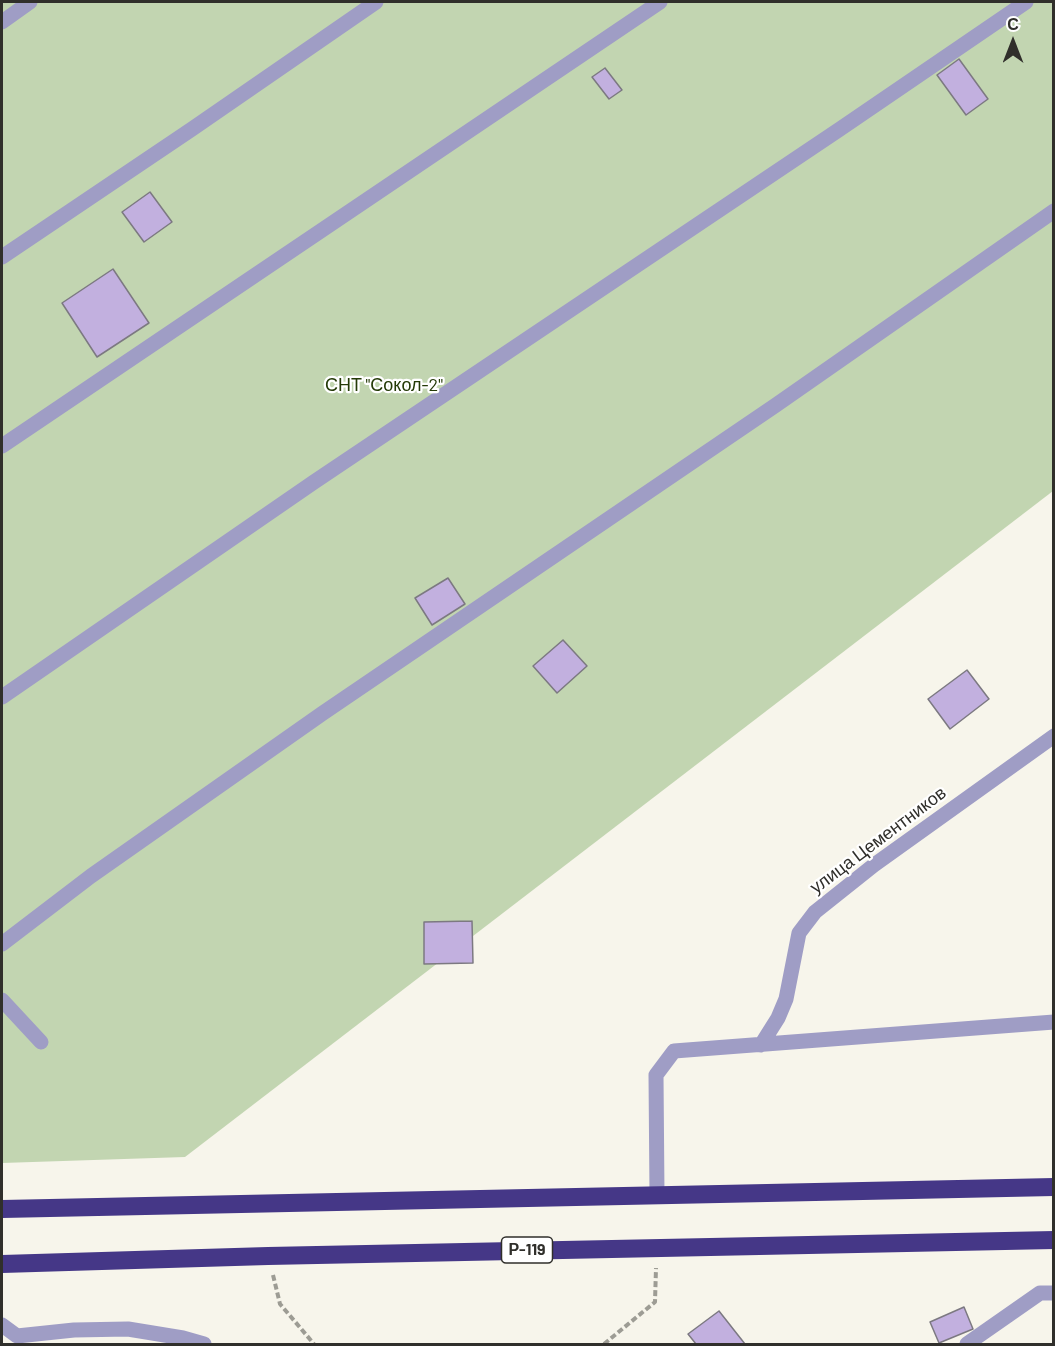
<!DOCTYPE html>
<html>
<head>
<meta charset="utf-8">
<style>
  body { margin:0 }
  #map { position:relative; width:1055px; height:1346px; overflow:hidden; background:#f7f5eb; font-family:Barlow,sans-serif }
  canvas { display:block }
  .frame { position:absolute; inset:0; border:3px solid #302f2b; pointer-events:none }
  .north { position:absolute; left:983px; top:12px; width:60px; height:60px; -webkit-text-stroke:4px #fff; paint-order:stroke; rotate:0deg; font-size:16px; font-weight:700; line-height:24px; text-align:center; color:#302f2b }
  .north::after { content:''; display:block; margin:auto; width:21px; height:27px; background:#302f2b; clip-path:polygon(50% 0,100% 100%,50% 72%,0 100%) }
</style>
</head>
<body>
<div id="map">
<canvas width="1055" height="1346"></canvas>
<div class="frame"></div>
<div class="north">С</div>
</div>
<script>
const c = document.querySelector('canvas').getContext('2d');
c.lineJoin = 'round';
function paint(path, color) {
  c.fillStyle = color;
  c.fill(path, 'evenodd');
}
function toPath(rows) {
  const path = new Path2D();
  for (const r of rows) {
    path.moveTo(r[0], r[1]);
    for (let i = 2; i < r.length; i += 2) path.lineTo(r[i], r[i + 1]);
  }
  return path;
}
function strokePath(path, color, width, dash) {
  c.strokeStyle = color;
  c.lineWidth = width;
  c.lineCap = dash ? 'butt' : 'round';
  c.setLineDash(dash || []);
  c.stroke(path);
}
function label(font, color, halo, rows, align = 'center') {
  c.font = font + ' Barlow,sans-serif';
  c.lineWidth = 4.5;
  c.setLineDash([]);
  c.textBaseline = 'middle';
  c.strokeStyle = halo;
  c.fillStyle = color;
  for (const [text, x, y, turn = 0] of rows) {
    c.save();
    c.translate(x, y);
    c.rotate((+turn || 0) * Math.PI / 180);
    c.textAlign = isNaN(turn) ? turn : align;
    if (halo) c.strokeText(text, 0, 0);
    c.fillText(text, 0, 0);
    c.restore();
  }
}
const green = toPath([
  [2,2,1053,2,1053,491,185,1157,2,1163]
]);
const building = toPath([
  [959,59,988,99,966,115,937,75,959,59],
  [605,68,622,90,609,99,592,77,605,68],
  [150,192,172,222,144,242,122,212,150,192],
  [113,269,149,323,97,357,62,303,113,269],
  [448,578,465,604,432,625,415,598,448,578],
  [563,640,587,666,557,693,533,666,563,640],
  [967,670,989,699,950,729,928,699,967,670],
  [472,921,473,963,424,964,424,922,472,921],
  [964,1307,973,1329,939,1343,930,1322,964,1307],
  [719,1311,745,1344,696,1344,688,1334,719,1311]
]);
const path = toPath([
  [273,1275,280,1304,314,1344],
  [604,1344,655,1302,656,1268]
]);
const minor = toPath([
  [2,22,30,2],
  [2,257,192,129,376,2],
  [2,446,660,2],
  [2,697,314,482,840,129,1026,2],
  [2,944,91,876,323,713,776,405,1054,211],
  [2,1000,41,1042],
  [761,1045,778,1018,786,999,799,933,815,912,874,865,1054,736],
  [657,1195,656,1075,674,1051,1054,1022],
  [2,1325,17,1336,74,1330,128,1329,183,1338,204,1344],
  [967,1344,1040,1293,1054,1293]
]);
const highway = toPath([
  [2,1209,1054,1187],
  [2,1264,268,1256,1054,1240]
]);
const shields = [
  [527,1250,51]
];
const shieldNames = [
  ["Р-119",527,1250]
];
const parkNames = [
  ["СНТ \"Сокол-2\"",384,385]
];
const streetNames = [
  ["улица Цементников",878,840,-37]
];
paint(green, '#c2d5b1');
paint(building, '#c2b0df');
strokePath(building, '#7c7981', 1.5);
strokePath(path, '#9d9c94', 4, [6, 3]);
strokePath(minor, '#9f9dc5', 15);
strokePath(highway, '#453787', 18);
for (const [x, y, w] of shields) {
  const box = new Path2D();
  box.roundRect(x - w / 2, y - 13, w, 26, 4.5);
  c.fillStyle = '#fff';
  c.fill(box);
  strokePath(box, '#302f2b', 1.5);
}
label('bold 16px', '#302f2b', null, shieldNames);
label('18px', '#243a07', '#fff', parkNames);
label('18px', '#302f2b', '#fff', streetNames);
</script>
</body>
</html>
